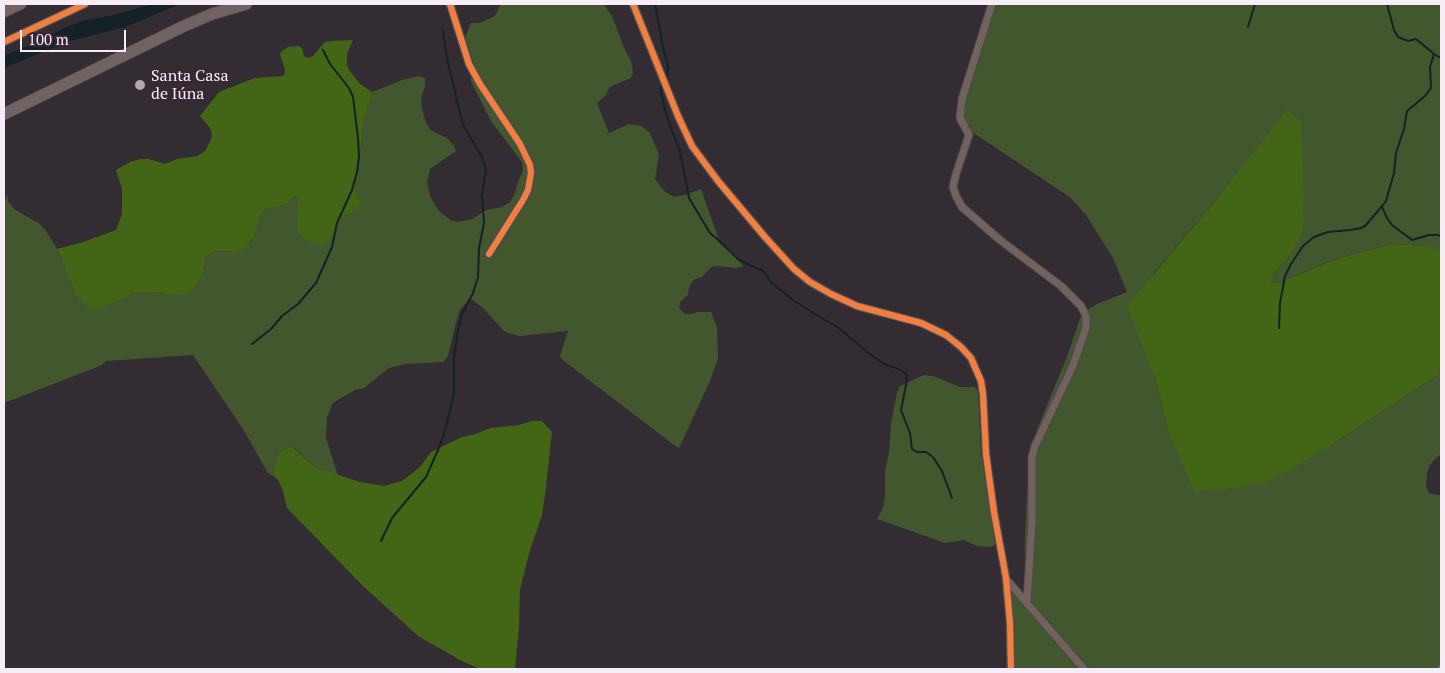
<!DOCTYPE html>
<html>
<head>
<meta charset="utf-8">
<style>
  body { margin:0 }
  #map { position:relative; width:1445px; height:673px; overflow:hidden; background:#342c33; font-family:"PT Serif",serif }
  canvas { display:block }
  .frame { position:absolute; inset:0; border:5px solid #f7edf6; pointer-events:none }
  .scale { position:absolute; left:20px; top:30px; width:106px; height:22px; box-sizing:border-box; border:2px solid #f7edf6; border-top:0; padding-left:6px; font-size:15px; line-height:18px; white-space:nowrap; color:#f7edf6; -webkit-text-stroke:4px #382836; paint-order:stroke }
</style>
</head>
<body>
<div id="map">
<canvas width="1445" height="673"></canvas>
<div class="frame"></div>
<div class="scale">100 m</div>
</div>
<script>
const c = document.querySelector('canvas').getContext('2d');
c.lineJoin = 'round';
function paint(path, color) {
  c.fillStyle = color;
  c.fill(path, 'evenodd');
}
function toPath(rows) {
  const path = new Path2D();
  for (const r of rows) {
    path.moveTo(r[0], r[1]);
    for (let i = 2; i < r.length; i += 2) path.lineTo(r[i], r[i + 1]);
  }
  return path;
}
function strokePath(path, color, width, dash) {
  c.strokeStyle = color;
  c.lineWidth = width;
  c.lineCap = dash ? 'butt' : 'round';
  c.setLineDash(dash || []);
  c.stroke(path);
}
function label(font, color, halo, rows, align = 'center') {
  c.font = font + ' "PT Serif",serif';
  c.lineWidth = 5;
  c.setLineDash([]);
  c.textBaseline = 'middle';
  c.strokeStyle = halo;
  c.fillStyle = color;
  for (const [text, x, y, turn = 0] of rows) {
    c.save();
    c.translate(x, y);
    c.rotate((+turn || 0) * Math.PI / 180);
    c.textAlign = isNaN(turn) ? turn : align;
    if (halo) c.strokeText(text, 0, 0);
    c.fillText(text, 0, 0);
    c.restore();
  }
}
const green = toPath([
  [501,4,604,4,612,16,624,48,631,61,633,73,631,78,612,86,609,88,606,95,597,103,609,133,629,124,641,126,649,132,654,142,659,155,655,179,664,191,674,197,685,195,701,189,720,243,736,255,743,266,736,268,718,266,711,267,702,277,693,280,689,288,688,295,680,302,679,308,685,314,693,314,697,312,711,312,717,328,718,358,710,381,680,446,678,448,564,361,560,356,568,331,520,336,505,332,483,308,470,298,460,310,455,326,448,356,443,362,406,364,389,368,364,388,355,390,333,403,327,417,326,438,338,476,317,468,308,462,294,447,283,449,277,462,274,476,268,473,243,429,193,355,106,361,100,366,4,403,4,202,8,195,8,201,14,209,40,224,46,231,57,249,75,293,103,308,126,295,139,292,152,292,172,295,204,269,207,256,213,252,220,251,234,252,241,251,251,242,260,217,264,211,288,203,295,196,297,196,298,202,335,234,341,220,361,202,356,192,355,186,361,147,364,122,372,92,402,80,418,76,425,78,425,87,422,94,421,103,425,120,430,130,447,138,454,146,456,151,430,169,427,182,430,196,438,210,450,220,457,222,472,219,486,210,502,207,510,202,515,193,517,185,523,170,522,162,491,121,471,81,473,61,466,41,466,35,471,23,480,23,495,16],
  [990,4,1441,4,1441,251,1428,246,1391,244,1332,260,1279,283,1269,283,1274,273,1291,254,1224,190,1153,274,1155,378,1168,430,1334,443,1441,373,1441,454,1433,461,1429,467,1427,473,1426,486,1429,493,1435,495,1441,495,1441,669,1009,669,1008,628,1002,590,1004,587,1021,592,1023,592,1025,589,1025,537,1027,495,1030,460,1037,430,1068,354,1082,313,1097,304,1127,292,1113,258,1086,215,1071,198,975,134,960,122,963,90],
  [924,375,933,376,960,387,975,387,978,391,981,453,996,544,991,547,977,546,964,540,945,543,877,519,883,508,885,497,885,471,889,453,891,424,897,393,900,386]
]);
const forest = toPath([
  [353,40,347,54,347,65,349,70,360,84,372,92,364,122,361,147,355,186,356,192,361,202,357,209,346,215,341,220,335,234,326,243,315,244,304,239,299,233,297,226,298,202,297,196,295,196,288,203,264,211,260,217,254,236,247,247,241,251,234,252,219,251,213,252,207,256,202,275,195,286,190,291,185,294,172,295,152,292,133,293,103,308,96,309,90,308,84,304,75,293,57,249,83,242,116,230,122,214,122,189,116,170,130,162,141,159,149,159,165,164,177,159,198,156,205,151,211,140,212,134,210,128,200,116,219,92,255,78,284,76,285,70,280,54,282,51,288,47,299,46,302,48,304,56,308,58,313,56,325,42,332,41],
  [1287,110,1301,122,1304,193,1303,231,1291,254,1274,273,1270,283,1279,283,1333,260,1391,244,1429,246,1441,251,1441,373,1334,443,1295,467,1263,483,1225,489,1194,491,1168,430,1155,378,1127,306,1224,190],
  [532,421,542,421,552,432,545,495,542,515,530,550,520,590,519,627,515,669,480,669,460,660,418,636,362,585,287,508,283,491,278,480,274,476,274,471,279,454,283,449,293,447,308,462,317,468,360,482,384,486,402,481,420,467,431,452,462,437,475,434,491,428,519,425]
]);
const water = toPath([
  [153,4,180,4,125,27,70,41,4,68,4,56,43,39,62,29,82,21,109,16]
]);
const stream = toPath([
  [655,4,664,52,668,65,667,79],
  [1387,4,1394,30,1398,37,1408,41,1416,39,1434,54,1441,58],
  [1248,27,1255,4],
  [661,86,661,92,665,110,671,128,680,151,689,198,710,233,716,238,739,260,763,271,772,283,793,300,813,313,839,328,867,352,884,364,899,369,904,372,906,374,907,380,901,410,910,433,912,449,917,452,926,452,933,457,942,471,952,498],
  [1382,207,1387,218,1392,225,1412,240,1429,235,1437,235,1441,236],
  [1279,328,1280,303,1285,276,1291,264,1303,246,1314,237,1328,232,1350,230,1361,228,1365,226,1378,211,1386,201,1394,173,1396,153,1404,129,1407,111,1425,96,1431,88,1430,67,1434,54],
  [252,344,271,329,282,316,298,304,316,283,332,247,337,223,352,190,357,172,359,157,358,138,353,97,349,88,330,64,323,50],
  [381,541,392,518,426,477,441,443,447,423,454,392,454,358,458,329,462,314,473,293,478,277,479,248,484,223,482,196,486,169,482,157,463,125,447,59,443,31]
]);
const street = toPath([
  [450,4,469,64,480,84,520,144,530,165,531,173,528,190,523,200,489,254],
  [633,4,678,116,692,146,718,181,765,237,794,269,810,282,831,294,857,306,921,323,946,335,961,347,971,358,981,381,983,394,986,454,994,512,1006,578,1010,623,1011,669],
  [992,4,962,99,960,118,969,135,956,174,953,187,956,196,962,207,1000,240,1061,286,1081,306,1086,316,1086,328,1072,368,1035,446,1032,457,1032,523,1027,601],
  [4,42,85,4],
  [1006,579,1084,669],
  [1441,669,1441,668]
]);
const secondary = toPath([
  [4,12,21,4]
]);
const primary = toPath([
  [4,114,184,26,212,14,246,4]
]);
const cycleway = toPath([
  [450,4,469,64,480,84,520,144,530,165,531,173,528,190,523,200,489,254],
  [633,4,678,116,692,146,718,181,765,237,794,269,810,282,831,294,857,306,921,323,946,335,961,347,971,358,981,381,983,394,986,454,994,512,1006,578,1010,623,1011,669],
  [4,42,85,4]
]);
const markers = [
  [140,85,6,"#b3a9b2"]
];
const poiNames = [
  ["Santa Casa",151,76],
  ["de Iúna",151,94]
];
paint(green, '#43572f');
paint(forest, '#436516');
paint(water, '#122226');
strokePath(stream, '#122226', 2);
strokePath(street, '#4e484d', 9);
strokePath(secondary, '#4e484d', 12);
strokePath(primary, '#4e484d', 13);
strokePath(street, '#72625d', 7);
strokePath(secondary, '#75635e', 10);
strokePath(primary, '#706362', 11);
strokePath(cycleway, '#f27e40', 6);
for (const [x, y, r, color] of markers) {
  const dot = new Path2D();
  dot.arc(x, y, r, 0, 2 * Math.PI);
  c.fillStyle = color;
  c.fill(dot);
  strokePath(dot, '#382836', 2);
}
label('16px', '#f7edf6', '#382836', poiNames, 'left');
</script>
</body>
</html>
